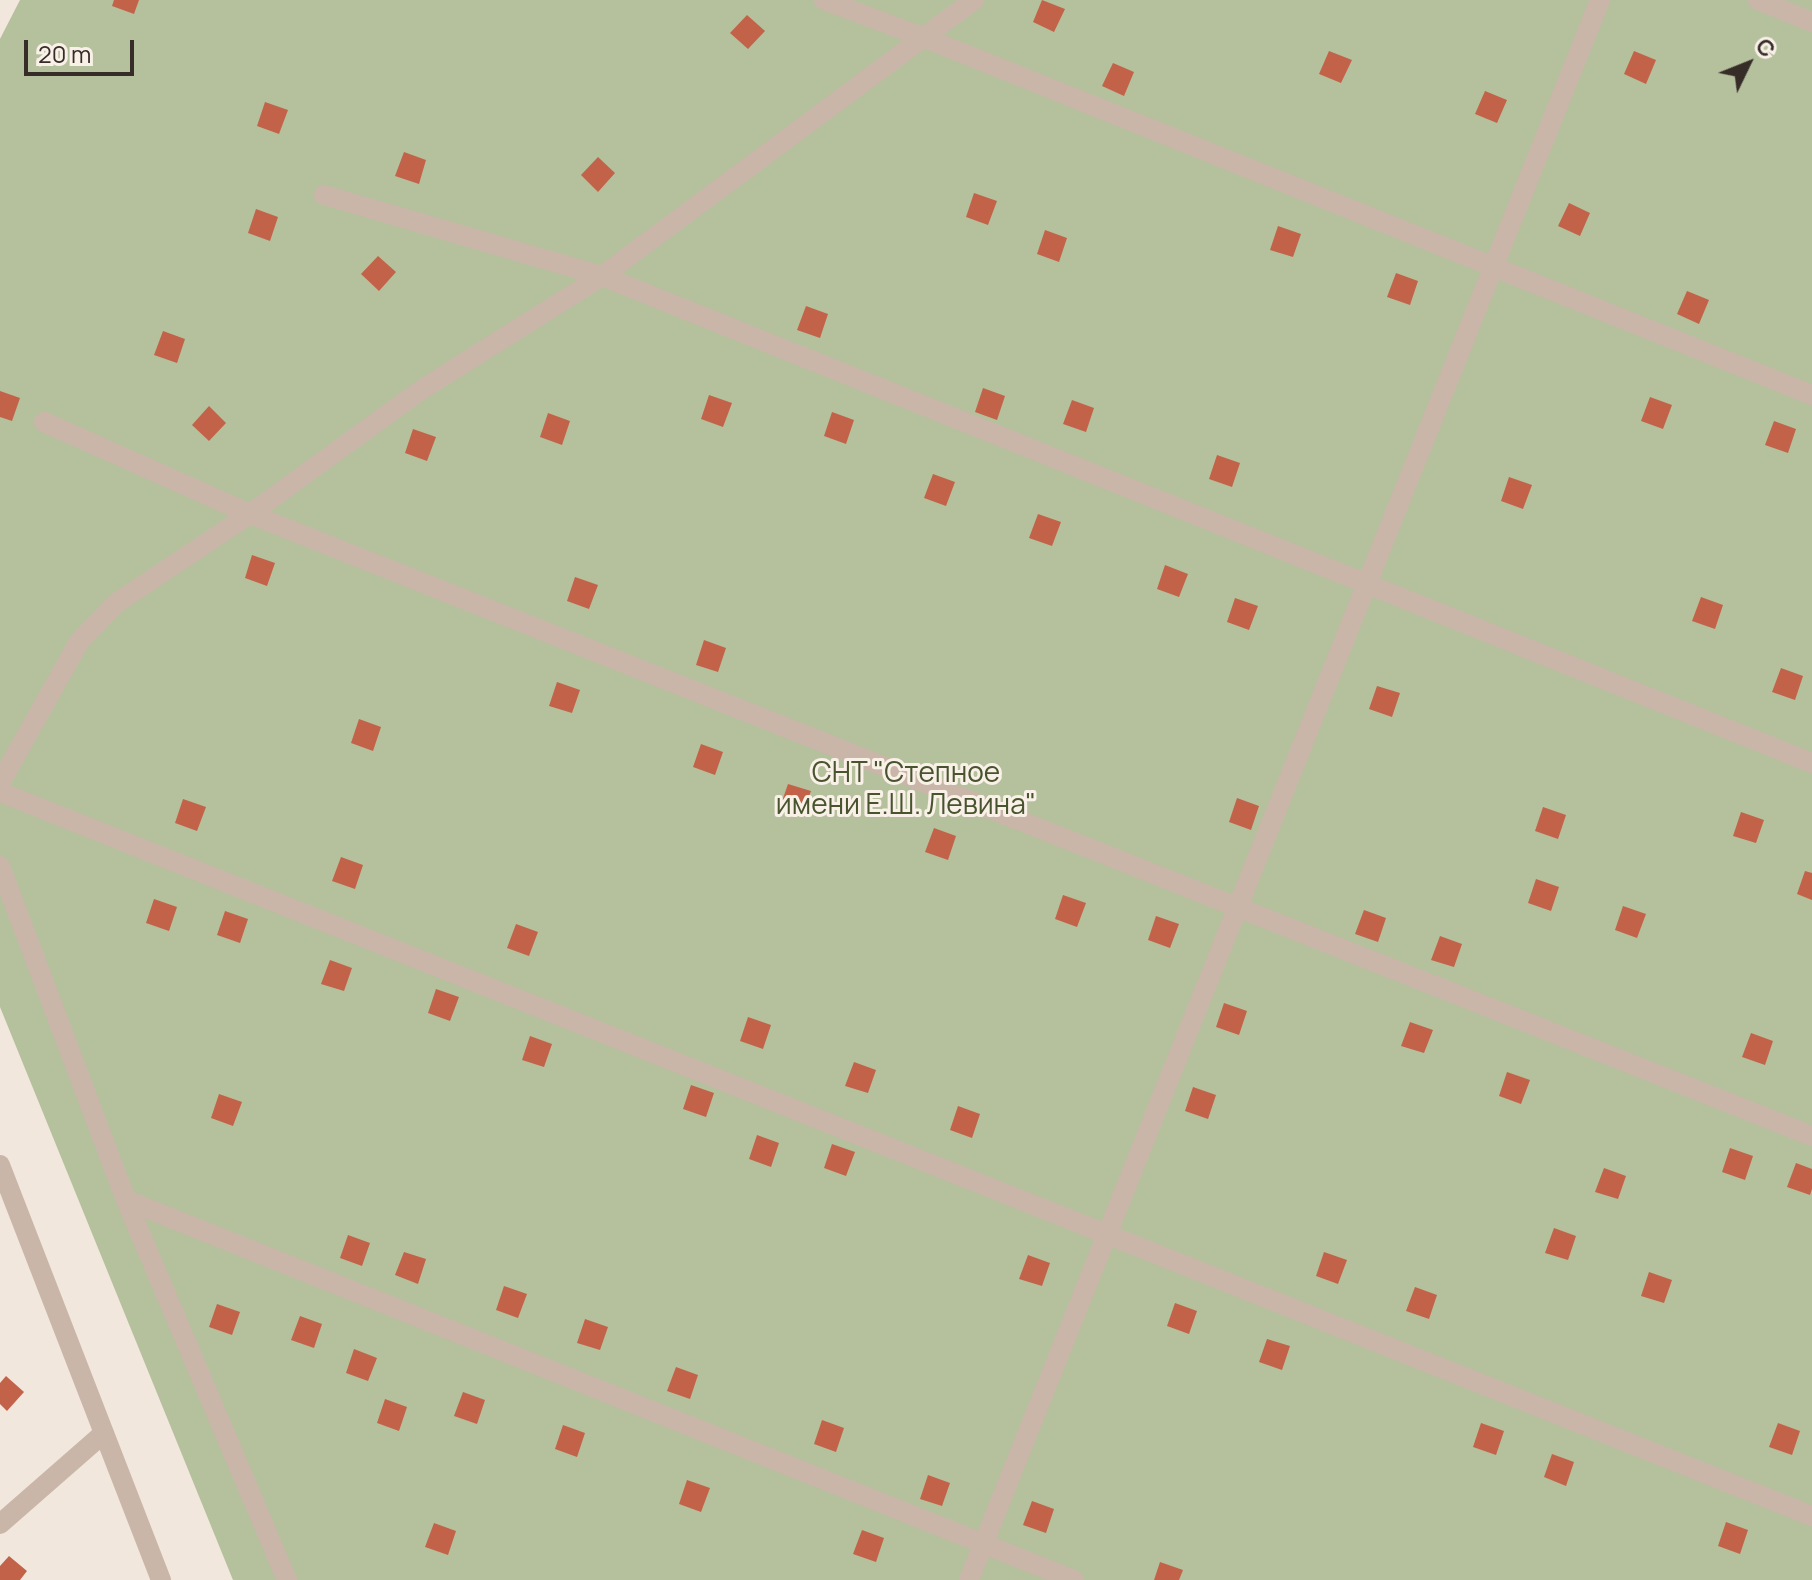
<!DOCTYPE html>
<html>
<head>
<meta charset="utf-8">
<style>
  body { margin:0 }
  #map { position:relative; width:1812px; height:1580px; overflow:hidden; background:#f1e7dc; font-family:Manrope,sans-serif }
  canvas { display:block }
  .north { position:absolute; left:1708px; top:24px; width:80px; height:80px; -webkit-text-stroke:6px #f9f1e8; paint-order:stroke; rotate:47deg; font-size:22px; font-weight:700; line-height:32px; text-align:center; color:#362c28 }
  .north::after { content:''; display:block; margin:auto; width:28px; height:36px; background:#362c28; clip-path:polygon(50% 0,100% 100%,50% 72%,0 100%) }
  .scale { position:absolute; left:24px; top:40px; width:110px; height:36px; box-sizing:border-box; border:4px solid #362c28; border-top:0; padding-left:10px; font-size:24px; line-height:28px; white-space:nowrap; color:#362c28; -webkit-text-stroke:6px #f9f1e8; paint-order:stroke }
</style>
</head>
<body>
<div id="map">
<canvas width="1812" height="1580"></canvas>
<div class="north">С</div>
<div class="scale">20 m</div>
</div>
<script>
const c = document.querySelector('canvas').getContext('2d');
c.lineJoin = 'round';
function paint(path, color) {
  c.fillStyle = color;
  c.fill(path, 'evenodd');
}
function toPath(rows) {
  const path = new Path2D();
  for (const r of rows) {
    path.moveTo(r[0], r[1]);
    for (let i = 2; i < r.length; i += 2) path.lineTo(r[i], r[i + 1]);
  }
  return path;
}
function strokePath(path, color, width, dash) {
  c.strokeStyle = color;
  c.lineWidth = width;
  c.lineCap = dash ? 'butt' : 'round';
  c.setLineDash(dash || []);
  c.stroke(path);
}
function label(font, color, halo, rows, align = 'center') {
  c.font = font + ' Manrope,sans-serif';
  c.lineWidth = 6;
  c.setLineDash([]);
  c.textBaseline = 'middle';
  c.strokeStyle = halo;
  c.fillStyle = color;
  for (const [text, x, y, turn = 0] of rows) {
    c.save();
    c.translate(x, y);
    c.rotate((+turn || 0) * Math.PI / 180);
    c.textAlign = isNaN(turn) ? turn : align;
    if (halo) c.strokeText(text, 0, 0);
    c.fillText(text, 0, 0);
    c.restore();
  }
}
const green = toPath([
  [20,0,1812,0,1812,1580,233,1580,0,1007,0,39]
]);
const building = toPath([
  [114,0,139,0,134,14,112,6],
  [1042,0,1065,9,1054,32,1033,22],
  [747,15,765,31,748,49,730,33],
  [1329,51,1352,60,1341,83,1319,74],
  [1634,51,1656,60,1646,84,1624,74],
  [1113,63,1134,72,1124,96,1102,86],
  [1485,91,1507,100,1497,123,1475,114],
  [265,102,288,110,279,134,257,126],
  [404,152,426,160,419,184,395,176],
  [598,157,615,173,598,192,581,175],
  [974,193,997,201,988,225,966,217],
  [1569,203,1590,213,1580,236,1558,226],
  [256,209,278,217,270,241,248,233],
  [1278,226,1301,234,1293,257,1270,250],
  [1045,230,1067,238,1059,262,1037,254],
  [378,256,396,272,379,291,361,274],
  [1396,273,1418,281,1410,305,1387,297],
  [1687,291,1709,300,1699,324,1677,314],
  [806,306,828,314,820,338,797,330],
  [163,331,185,339,177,363,154,355],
  [983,388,1005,396,997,420,975,412],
  [0,391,20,398,12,421,0,417],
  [709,395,732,403,723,427,701,419],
  [1650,397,1672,405,1663,429,1641,421],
  [1072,400,1094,408,1086,432,1063,424],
  [209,406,226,423,209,441,192,425],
  [832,412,854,420,846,444,824,436],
  [548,413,570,421,562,445,540,437],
  [1774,421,1796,429,1788,453,1765,445],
  [413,429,436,437,427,461,405,453],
  [1217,455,1240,463,1232,487,1209,479],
  [933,474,955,482,946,506,924,498],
  [1509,477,1532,485,1523,509,1501,501],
  [1038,514,1061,522,1052,546,1029,538],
  [252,555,275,563,267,586,245,578],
  [1165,565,1188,574,1179,597,1157,589],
  [575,577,598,585,589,609,567,601],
  [1701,597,1723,605,1715,629,1692,621],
  [1235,598,1258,606,1249,630,1227,622],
  [704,640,726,648,718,672,696,665],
  [1781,668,1803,676,1795,700,1772,692],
  [557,682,580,690,572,713,549,706],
  [1377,686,1400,693,1392,717,1369,709],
  [359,719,381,727,373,751,351,743],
  [701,744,723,752,715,775,693,767],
  [788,784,811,791,802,815,780,807],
  [1237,798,1259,806,1251,830,1229,822],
  [183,799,206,807,197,831,175,823],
  [1543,807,1566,815,1558,839,1535,831],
  [1741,812,1764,820,1756,843,1733,836],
  [934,828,956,836,948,860,925,852],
  [341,857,363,865,355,889,332,881],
  [1805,871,1812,873,1812,900,1797,894],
  [1536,879,1559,887,1551,911,1528,903],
  [1063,895,1086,903,1077,927,1055,919],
  [154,899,177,907,169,931,146,923],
  [1623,906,1646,914,1637,938,1615,930],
  [1364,910,1386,918,1378,942,1355,934],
  [225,911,248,919,240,943,217,935],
  [1156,916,1179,924,1170,948,1148,940],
  [516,924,538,932,529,956,507,948],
  [1440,936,1462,944,1454,967,1431,960],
  [330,960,352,968,344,991,321,984],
  [436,989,459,997,450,1021,428,1013],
  [1224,1003,1247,1011,1239,1035,1216,1027],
  [748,1017,771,1025,763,1049,740,1041],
  [1410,1022,1433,1030,1424,1053,1401,1046],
  [1751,1033,1773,1041,1765,1065,1742,1057],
  [530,1036,552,1044,544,1067,522,1060],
  [854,1062,876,1070,868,1093,845,1086],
  [1507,1072,1530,1080,1521,1104,1499,1096],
  [691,1085,714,1093,706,1117,683,1109],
  [1193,1087,1216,1095,1208,1119,1185,1111],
  [219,1094,242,1102,233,1126,211,1118],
  [958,1106,980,1114,972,1138,950,1130],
  [757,1135,779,1143,771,1167,749,1159],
  [832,1144,855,1152,846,1176,824,1168],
  [1730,1148,1753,1156,1745,1180,1722,1172],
  [1796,1163,1812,1169,1812,1189,1810,1195,1787,1187],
  [1604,1168,1626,1176,1618,1199,1595,1192],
  [1554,1228,1576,1236,1568,1260,1545,1253],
  [348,1235,370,1243,362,1266,340,1258],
  [404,1252,426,1259,418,1284,395,1275],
  [1324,1252,1347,1260,1338,1284,1316,1276],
  [1028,1255,1050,1263,1042,1286,1019,1279],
  [1649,1272,1672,1280,1664,1303,1641,1296],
  [504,1286,527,1294,518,1318,496,1310],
  [1415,1287,1437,1295,1429,1319,1406,1311],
  [1175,1303,1197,1311,1189,1334,1167,1326],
  [217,1304,240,1312,232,1335,209,1327],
  [300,1316,322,1324,314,1348,291,1340],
  [585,1319,608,1327,600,1350,577,1343],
  [1267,1339,1290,1346,1282,1370,1259,1362],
  [354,1349,377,1358,368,1381,346,1373],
  [676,1367,698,1375,690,1399,667,1391],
  [6,1376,24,1392,7,1411,0,1404,0,1383],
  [463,1392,485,1400,477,1424,454,1416],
  [385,1399,407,1407,399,1431,377,1423],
  [822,1420,844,1428,836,1452,814,1444],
  [1481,1423,1504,1431,1496,1455,1473,1447],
  [1778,1423,1800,1431,1792,1455,1769,1447],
  [563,1425,585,1433,577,1457,555,1449],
  [1552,1454,1574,1462,1566,1486,1544,1477],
  [928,1475,950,1483,942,1506,920,1499],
  [687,1480,710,1488,701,1512,679,1504],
  [1032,1501,1054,1509,1046,1533,1023,1525],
  [1726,1522,1748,1530,1740,1554,1718,1546],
  [434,1523,456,1531,448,1555,425,1547],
  [862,1530,884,1538,876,1562,853,1554],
  [9,1556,27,1571,20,1580,0,1580,0,1566],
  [1160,1562,1183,1570,1179,1580,1154,1580]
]);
const minor = toPath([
  [824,0,925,38,1812,395],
  [1758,0,1812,22],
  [324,195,602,276,1812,763],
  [44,422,250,514,1812,1136],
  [0,783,79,642,115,604,250,514,421,390,602,276,974,0],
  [0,792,1812,1516],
  [0,866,126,1200,1074,1580],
  [0,1165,161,1580],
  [126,1200,287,1580],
  [0,1524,104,1433],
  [969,1580,1600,0]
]);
const parkNames = [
  ["СНТ \"Степное",906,774],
  ["имени Е.Ш. Левина\"",906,806]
];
paint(green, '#b5c09d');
paint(building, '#c26349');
strokePath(minor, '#c9b6a8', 20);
label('28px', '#47542d', '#f9f1e8', parkNames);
</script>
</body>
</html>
